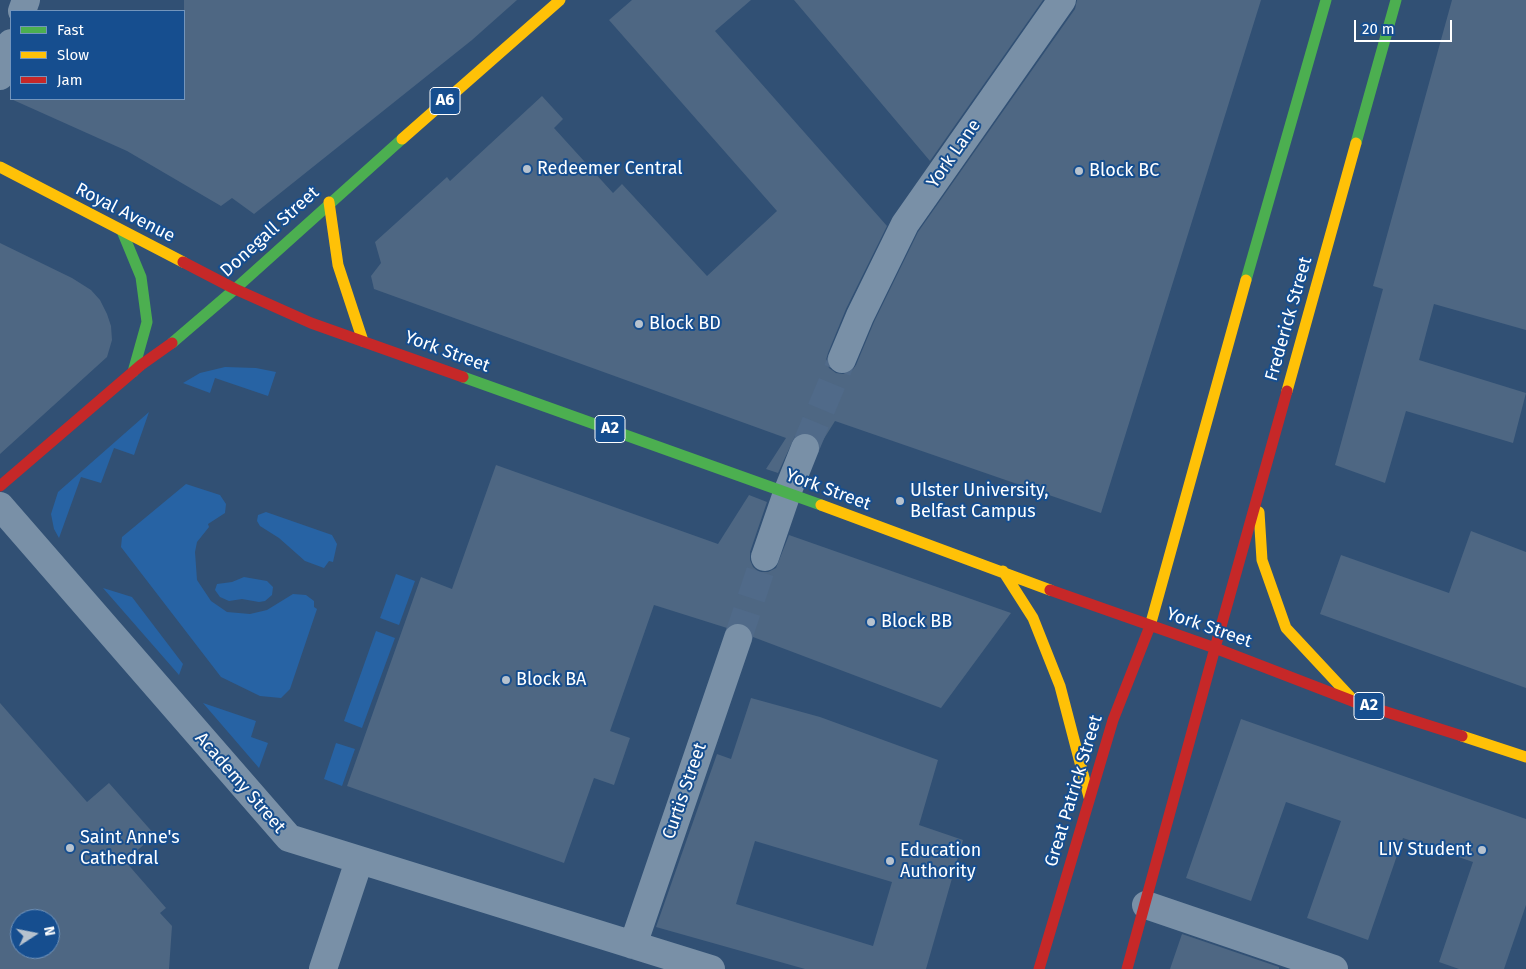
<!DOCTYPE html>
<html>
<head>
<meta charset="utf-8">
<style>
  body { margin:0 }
  #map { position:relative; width:1526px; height:969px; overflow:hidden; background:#315074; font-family:"Fira Sans",sans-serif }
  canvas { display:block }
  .legend { position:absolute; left:10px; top:10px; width:175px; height:90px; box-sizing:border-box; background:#164e8f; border:1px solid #7395bc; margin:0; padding:6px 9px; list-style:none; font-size:15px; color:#fff }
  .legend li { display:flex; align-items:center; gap:10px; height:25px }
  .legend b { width:25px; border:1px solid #7395bc }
  .north { position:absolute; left:10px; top:909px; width:50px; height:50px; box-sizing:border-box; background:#164e8f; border:1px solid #7395bc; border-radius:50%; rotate:79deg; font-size:14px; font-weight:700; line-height:20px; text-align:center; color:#fff }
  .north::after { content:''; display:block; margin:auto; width:18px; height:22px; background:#b7c2ce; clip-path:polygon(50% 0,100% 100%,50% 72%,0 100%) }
  .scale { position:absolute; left:1354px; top:20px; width:98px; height:22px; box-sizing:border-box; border:2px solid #fff; border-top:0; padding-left:6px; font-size:15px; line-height:18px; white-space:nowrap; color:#fff; -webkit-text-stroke:4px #164e8f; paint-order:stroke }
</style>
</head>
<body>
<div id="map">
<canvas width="1526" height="969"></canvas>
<ul class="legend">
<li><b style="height:6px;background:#4caf50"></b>Fast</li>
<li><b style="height:6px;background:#ffc107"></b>Slow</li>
<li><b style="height:6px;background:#c62828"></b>Jam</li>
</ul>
<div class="north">N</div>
<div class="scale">20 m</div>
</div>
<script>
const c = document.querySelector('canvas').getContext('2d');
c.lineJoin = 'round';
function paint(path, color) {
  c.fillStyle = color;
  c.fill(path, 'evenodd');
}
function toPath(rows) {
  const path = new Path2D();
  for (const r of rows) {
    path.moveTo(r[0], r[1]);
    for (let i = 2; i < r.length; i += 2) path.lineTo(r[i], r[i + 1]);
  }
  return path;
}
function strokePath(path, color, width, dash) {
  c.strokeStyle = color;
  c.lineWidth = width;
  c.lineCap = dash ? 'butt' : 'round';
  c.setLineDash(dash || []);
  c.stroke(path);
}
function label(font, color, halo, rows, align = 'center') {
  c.font = font + ' "Fira Sans",sans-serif';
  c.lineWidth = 4;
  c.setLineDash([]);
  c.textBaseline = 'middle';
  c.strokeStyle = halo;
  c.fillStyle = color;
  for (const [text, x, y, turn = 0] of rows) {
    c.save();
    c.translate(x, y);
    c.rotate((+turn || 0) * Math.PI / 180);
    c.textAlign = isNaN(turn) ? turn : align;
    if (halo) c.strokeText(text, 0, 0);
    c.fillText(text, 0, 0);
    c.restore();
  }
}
const green = toPath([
  [225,367,256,368,276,372,268,396,215,378,210,393,183,383,200,373],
  [149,412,134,455,114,448,101,483,81,477,59,538,54,529,51,514,58,492],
  [186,484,220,495,226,504,225,513,208,524,209,527,197,542,195,552,197,580,211,601,227,612,250,614,267,610,293,594,306,595,314,601,314,607,317,609,290,689,281,698,260,696,221,677,121,547,122,537],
  [266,512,332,535,337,544,333,562,329,561,324,568,305,561,279,538,260,526,257,521,258,515],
  [396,574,415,581,399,625,380,618],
  [244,577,267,581,273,587,272,595,265,601,259,602,242,599,229,601,220,597,215,590,217,584,232,582],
  [103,588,132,597,183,664,179,675],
  [376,631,395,638,362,728,344,721],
  [203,703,256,721,251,737,268,743,259,768],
  [336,743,355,749,342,786,324,779]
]);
const building = toPath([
  [184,0,517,0,472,40,254,214,232,198,221,206,127,151,11,99,184,99],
  [632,0,751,0,715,31,887,226,846,309,828,353,826,360,829,368,836,373,843,374,851,372,856,365,874,322,918,232,1075,9,1077,0,1261,0,1101,513,835,421,820,445,817,438,810,433,802,433,795,436,778,473,766,469,786,438,374,289,371,276,381,263,375,242,447,177,450,181,542,96,563,119,554,128,613,193,622,184,707,276,777,211,609,20],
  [794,0,1043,0,930,161],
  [1452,0,1526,0,1526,330,1434,304,1419,360,1526,393,1513,443,1406,411,1385,483,1335,465,1383,289,1373,286],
  [0,243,72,278,91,290,100,300,107,314,111,326,112,340,107,357,0,454],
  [496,465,718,544,749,495,767,502,750,552,750,560,753,567,759,572,768,572,776,568,789,535,1011,613,941,708,753,637,750,628,744,623,735,623,727,628,654,605,610,731,630,738,614,785,594,778,564,863,347,786,421,577,452,589],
  [1471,531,1526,552,1526,688,1320,614,1341,555,1449,593],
  [751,698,820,717,938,760,919,825,963,840,926,969,805,969,656,927,717,754,731,759],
  [755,841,892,882,873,946,736,904],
  [0,703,87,802,109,783,155,835,125,861,166,908,160,913,172,926,169,969,0,969],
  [20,919,50,919,50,949,20,949],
  [1241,719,1526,819,1526,905,1504,969,1459,969,1439,962,1473,862,1403,838,1368,940,1307,918,1341,821,1286,802,1251,901,1186,878],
  [1182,934,1279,967,1279,969,1170,969]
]);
const streetTunnel = toPath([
  [805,448,842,359],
  [738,638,765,557]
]);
const street = toPath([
  [22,11,26,0],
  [0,76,11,43],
  [842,359,860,316,905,224,1062,0],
  [0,506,289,838,711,969],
  [765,557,787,493,805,448],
  [1146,905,1334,969],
  [633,945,738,638],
  [323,969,359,861]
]);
const fast = toPath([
  [1356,143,1396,0],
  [122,231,141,277,147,322,133,372],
  [1246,280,1326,0],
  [235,289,402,139],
  [172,343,235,289],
  [463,377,821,505]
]);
const slow = toPath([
  [402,139,560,0],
  [0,167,183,262],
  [329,202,338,265,363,341],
  [1287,391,1356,143],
  [821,505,1050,590],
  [1259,512,1262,560,1286,628,1355,702],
  [1003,571,1033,618,1060,686,1089,797],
  [1150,626,1246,280],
  [1462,736,1526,757]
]);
const jam = toPath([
  [183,262,235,289,311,323,463,377],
  [0,486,141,365,172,343],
  [1050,590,1215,648,1355,702,1462,736],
  [1215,648,1287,391],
  [1039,969,1113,720,1150,626],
  [1127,969,1215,648]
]);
const markers = [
  [527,169,5,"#b7c2ce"],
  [1079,171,5,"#b7c2ce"],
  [639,324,5,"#b7c2ce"],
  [900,501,5,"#b7c2ce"],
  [871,622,5,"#b7c2ce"],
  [506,680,5,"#b7c2ce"],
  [70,848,5,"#b7c2ce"],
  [1482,850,5,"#b7c2ce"],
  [890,861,5,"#b7c2ce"]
];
const shields = [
  [445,101,30],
  [610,429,30],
  [1369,706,30]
];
const shieldNames = [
  ["A6",445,101],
  ["A2",610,429],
  ["A2",1369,706]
];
const streetNames = [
  ["York Lane",954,154,-55],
  ["Royal Avenue",125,213,27],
  ["Donegall Street",270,232,-42],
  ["Frederick Street",1289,319,-74],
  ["York Street",447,352,20],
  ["York Street",828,490,20],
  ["York Street",1209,628,19],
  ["Academy Street",240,783,49],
  ["Curtis Street",685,791,-71],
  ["Great Patrick Street",1074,791,-73]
];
const poiNames = [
  ["Redeemer Central",537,169],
  ["Block BC",1089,171],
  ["Block BD",649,324],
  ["Ulster University,",910,491],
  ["Belfast Campus",910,512],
  ["Block BB",881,622],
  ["Block BA",516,680],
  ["Saint Anne's",80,838],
  ["Cathedral",80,859],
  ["LIV Student",1472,850,"right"],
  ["Education",900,851],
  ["Authority",900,872]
];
paint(green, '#2763a4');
paint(building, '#4e6783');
strokePath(streetTunnel, '#506a89', 28, [28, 14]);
strokePath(street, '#7990a7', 28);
strokePath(fast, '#4caf50', 11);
strokePath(slow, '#ffc107', 11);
strokePath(jam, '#c62828', 11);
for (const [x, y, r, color] of markers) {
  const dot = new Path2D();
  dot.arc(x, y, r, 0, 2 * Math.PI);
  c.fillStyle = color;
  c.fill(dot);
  strokePath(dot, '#164e8f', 2);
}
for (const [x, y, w] of shields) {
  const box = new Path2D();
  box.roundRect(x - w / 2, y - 13.5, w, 27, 4);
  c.fillStyle = '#164e8f';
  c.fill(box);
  strokePath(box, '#fff', 1);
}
label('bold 16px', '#fff', null, shieldNames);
label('18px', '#fff', '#164e8f', streetNames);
label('18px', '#fff', '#164e8f', poiNames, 'left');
</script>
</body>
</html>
